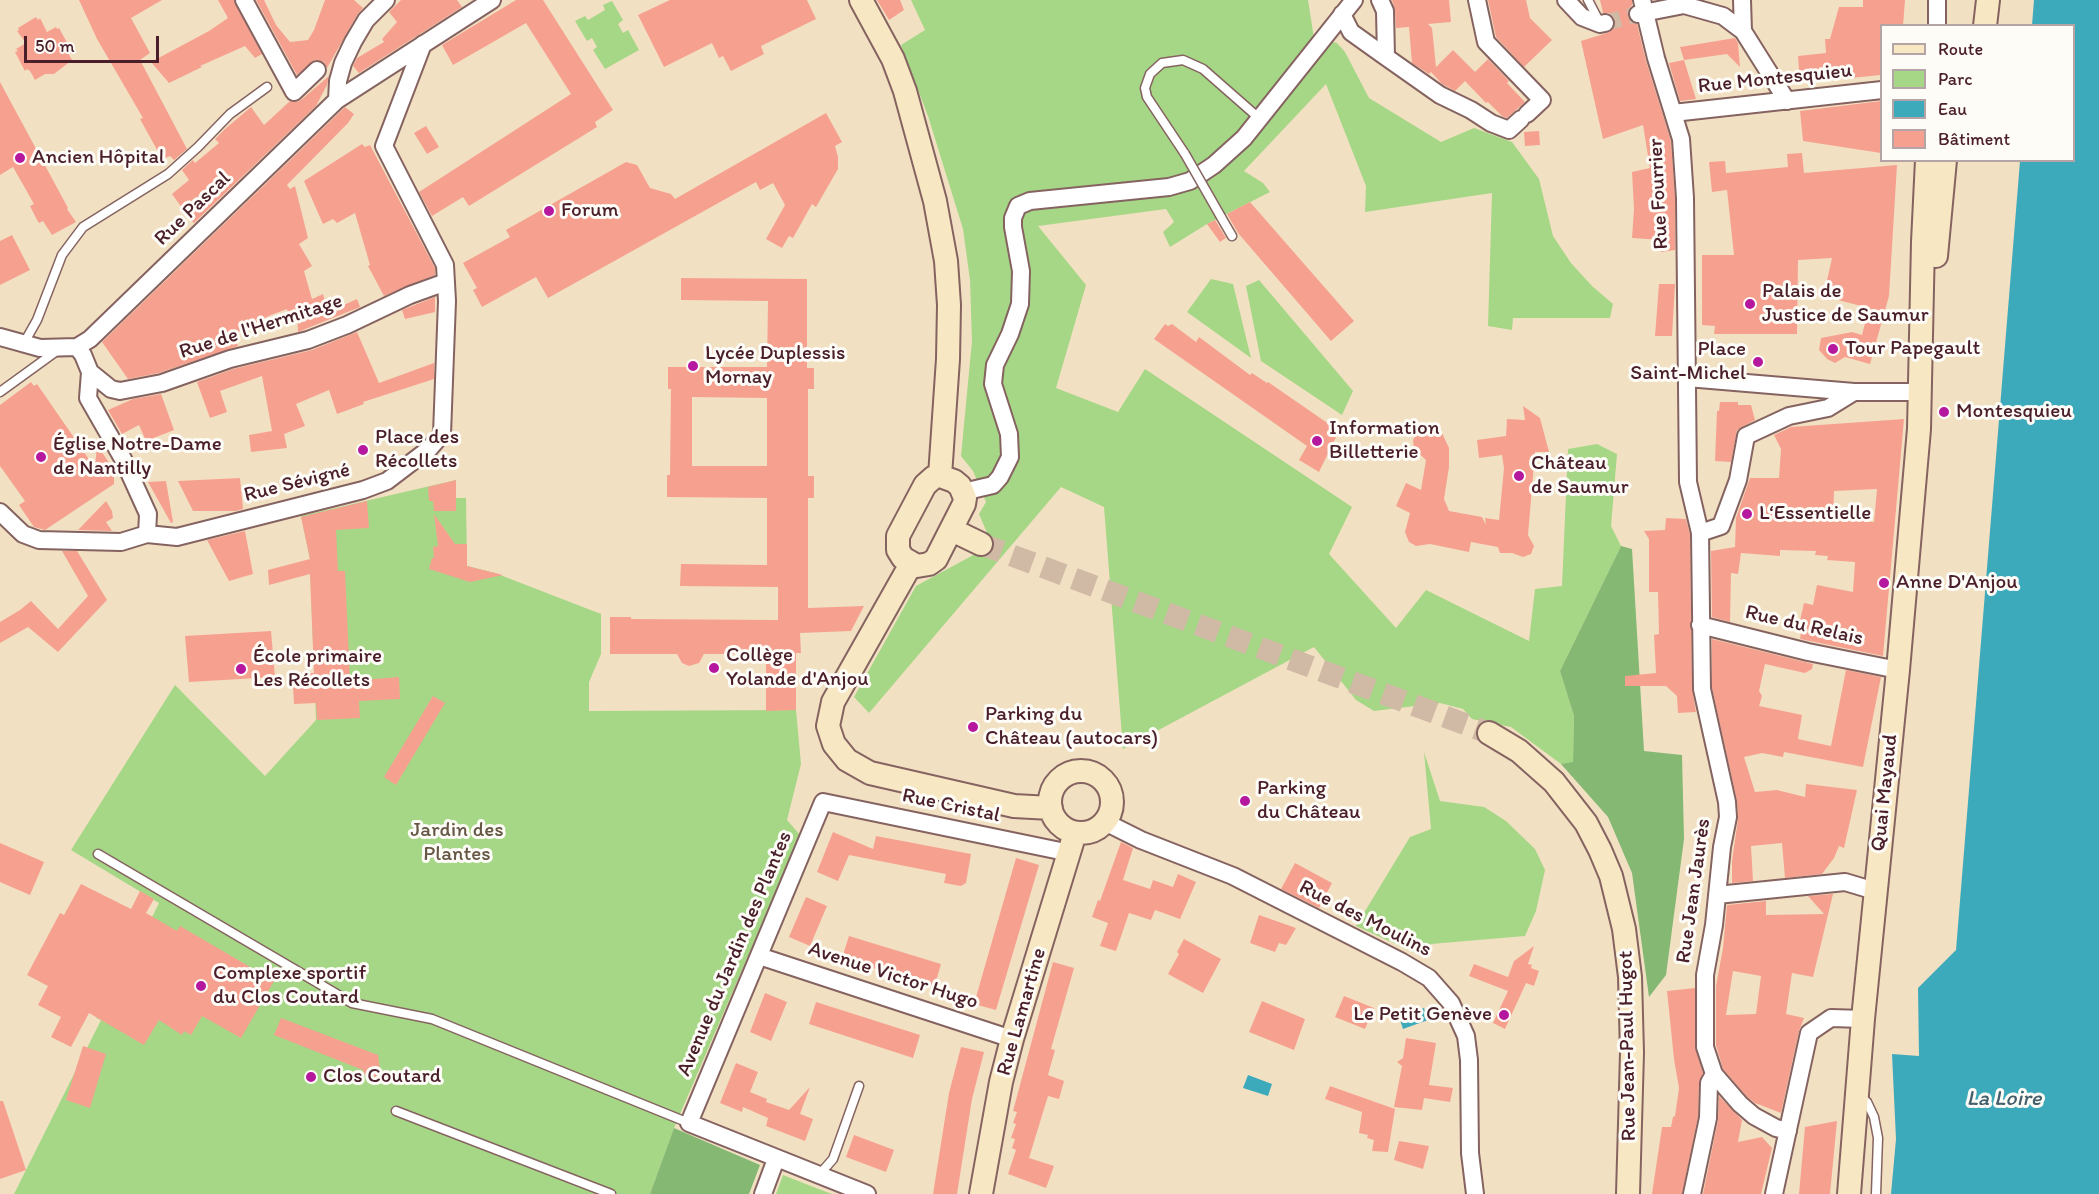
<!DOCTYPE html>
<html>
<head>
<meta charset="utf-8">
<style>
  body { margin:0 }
  #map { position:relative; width:2099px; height:1194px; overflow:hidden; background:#f2e0c3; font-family:Itim,sans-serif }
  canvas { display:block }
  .legend { position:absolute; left:1880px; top:24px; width:195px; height:138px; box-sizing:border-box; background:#fdfcf7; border:2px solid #b5a4a5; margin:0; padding:8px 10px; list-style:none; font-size:18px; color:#4a1f2b }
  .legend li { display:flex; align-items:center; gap:12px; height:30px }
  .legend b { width:30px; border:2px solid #b5a4a5 }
  .scale { position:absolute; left:24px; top:36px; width:135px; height:27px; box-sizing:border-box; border:3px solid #4a1f2b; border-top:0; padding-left:8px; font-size:18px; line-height:21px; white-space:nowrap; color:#4a1f2b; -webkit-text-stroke:4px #fdfcf7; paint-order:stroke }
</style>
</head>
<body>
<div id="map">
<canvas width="2099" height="1194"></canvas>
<ul class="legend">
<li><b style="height:8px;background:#f7e8c3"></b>Route</li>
<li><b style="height:16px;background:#a6d786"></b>Parc</li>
<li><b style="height:16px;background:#3daabc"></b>Eau</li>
<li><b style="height:16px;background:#f6a190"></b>Bâtiment</li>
</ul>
<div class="scale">50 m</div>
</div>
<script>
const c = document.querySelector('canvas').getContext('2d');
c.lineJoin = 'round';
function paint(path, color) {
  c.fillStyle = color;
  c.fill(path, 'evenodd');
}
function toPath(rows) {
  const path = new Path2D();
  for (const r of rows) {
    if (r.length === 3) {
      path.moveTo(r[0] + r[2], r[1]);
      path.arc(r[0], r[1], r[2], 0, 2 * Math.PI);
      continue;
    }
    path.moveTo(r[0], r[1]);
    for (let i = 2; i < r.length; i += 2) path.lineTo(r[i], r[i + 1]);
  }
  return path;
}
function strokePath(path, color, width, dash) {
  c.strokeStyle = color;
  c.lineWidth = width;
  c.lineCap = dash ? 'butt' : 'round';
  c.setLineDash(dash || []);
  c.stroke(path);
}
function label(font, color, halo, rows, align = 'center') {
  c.font = font + ' Itim,sans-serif';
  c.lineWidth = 6;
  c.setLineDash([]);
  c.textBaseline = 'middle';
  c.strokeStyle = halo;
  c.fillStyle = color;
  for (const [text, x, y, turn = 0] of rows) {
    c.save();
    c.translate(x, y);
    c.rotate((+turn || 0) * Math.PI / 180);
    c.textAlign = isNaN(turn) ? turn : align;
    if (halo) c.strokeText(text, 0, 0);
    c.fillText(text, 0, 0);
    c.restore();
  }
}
const green = toPath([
  [911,0,1308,0,1314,38,1337,43,1345,52,1369,98,1441,142,1474,128,1512,142,1539,179,1553,236,1571,263,1592,286,1613,304,1610,318,1513,318,1512,330,1488,326,1492,193,1365,212,1366,186,1326,84,1244,171,1263,183,1270,192,1207,224,1170,247,1163,232,1174,222,1166,209,1038,226,1086,285,1056,388,1118,412,1145,369,1352,507,1329,554,1396,628,1426,590,1529,641,1535,589,1562,586,1568,449,1597,444,1617,454,1611,526,1621,546,1560,671,1574,716,1573,763,1561,764,1511,727,1472,719,1463,709,1440,703,1374,711,1356,700,1314,647,1123,749,1104,507,1061,487,869,713,854,697,916,586,977,553,988,535,979,514,986,502,973,471,961,456,972,341,970,280,963,229,928,116,901,45,925,30],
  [612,1,623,20,618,24,623,33,628,30,639,50,605,69,593,50,597,47,592,38,587,41,575,21,585,16,588,20,605,10,603,5],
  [1211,279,1233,284,1251,358,1187,312],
  [1259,280,1353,391,1342,415,1261,361,1246,286],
  [456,480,456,498,466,498,467,566,495,573,601,614,601,654,589,682,589,711,796,710,801,764,787,820,800,835,674,1128,650,1194,14,1194,101,1020,96,1018,118,981,120,982,159,903,71,850,175,685,265,776,316,720,310,569,312,569,301,516],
  [1424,752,1440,801,1484,807,1506,821,1535,849,1545,870,1536,911,1525,936,1431,944,1422,956,1356,926,1410,837,1431,829],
  [783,1175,816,1188,832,1194,776,1194]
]);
const forest = toPath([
  [1621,546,1632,549,1644,751,1682,755,1684,839,1666,975,1649,997,1632,873,1608,817,1561,764,1573,762,1574,716,1560,671],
  [674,1128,760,1165,749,1194,650,1194]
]);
const water = toPath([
  [2034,0,2099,0,2099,1194,1891,1194,1896,1139,1892,1054,1919,1056,1918,988,1956,950,2020,161,2074,160,2074,26,2032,25],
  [1424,1008,1428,1020,1403,1029,1399,1017],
  [1248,1075,1272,1084,1268,1096,1243,1088]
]);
const building = toPath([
  [79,0,162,0,131,18,150,53,140,60,187,149,174,160,170,156,163,159,161,157,140,119,143,118,97,39],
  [218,0,234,0,262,54,255,58,245,46,200,66,202,67,169,83,151,62,209,31,228,18],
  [256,0,264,0,276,25,290,42,308,40,314,30,325,0,354,0,363,8,357,15,327,68,324,62,315,60,297,75],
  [401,0,457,0,462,7,359,73,353,66,357,58,384,42,382,39,397,22,389,12],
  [516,0,543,0,613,110,595,122,597,127,469,206,463,197,432,216,419,192,571,94,526,23,453,65,442,45],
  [670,0,807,0,816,19,761,46,764,54,731,71,723,56,719,58,712,43,664,67,638,15],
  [877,0,900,0,904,10,889,20],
  [1392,0,1449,0,1451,22,1428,24,1432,28,1436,67,1453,50,1475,72,1488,59,1509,81,1507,83,1525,102,1507,118,1502,116,1488,102,1486,103,1465,81,1455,91,1442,84,1431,72,1429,74,1412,63,1409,27,1396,28,1395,10],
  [1488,0,1526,0,1530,18,1552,40,1524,67,1496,37],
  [1600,0,1632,0,1632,5,1628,10,1628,17,1631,21,1637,24,1646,61,1671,141,1675,198,1675,250,1661,252,1662,240,1632,238,1634,209,1632,172,1650,168,1643,125,1603,139,1581,41,1607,33,1615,27,1613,17,1609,13,1603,13],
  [1863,0,1905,0,1903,26,1881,26,1881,75,1800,83,1798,56,1826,53,1825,39,1830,39,1839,7,1863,7],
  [36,17,38,20,40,18,47,32,56,27,57,29,59,28,69,46,67,51,72,60,54,74,45,74,35,80,30,71,27,69,25,71,15,52,18,51,16,49,26,43,17,31,19,30,18,28],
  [1735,38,1738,43,1740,67,1727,54,1684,60,1696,99,1680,101,1669,63,1684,60,1680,47],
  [329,76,327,85,316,106,194,223,180,210,182,208,172,194,189,180,182,170,193,160,195,163,219,143,215,139,225,129,251,107,264,125,290,101,297,102,301,100],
  [0,82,68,208,67,209,76,222,52,235,43,221,39,223,37,220,30,206,34,204,13,167,0,175],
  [1881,101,1881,153,1803,141,1800,111],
  [345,107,354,114,348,123,287,185,290,189,295,186,308,238,299,244,312,266,304,271,312,299,323,294,328,312,357,299,360,307,298,332,297,310,288,313,287,309,271,315,234,334,238,346,159,373,128,379,102,342],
  [826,113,842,142,835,146,838,157,838,169,816,207,812,204,793,238,789,236,782,248,766,239,785,205,773,183,760,190,756,182,548,298,536,277,482,307,473,290,477,288,463,263,510,237,506,230,626,162,637,165,650,188,671,194,675,199],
  [426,126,439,147,427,154,414,133],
  [1539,131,1540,145,1525,146,1524,132],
  [362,144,365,147,370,145,435,268,435,275,384,296,368,266,370,265,355,213,337,223,333,219,323,224,304,181],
  [1802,153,1804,173,1897,165,1889,296,1870,364,1845,357,1835,363,1827,359,1819,350,1821,338,1852,332,1862,335,1869,308,1834,299,1835,296,1824,294,1832,258,1798,260,1797,334,1714,334,1715,326,1702,325,1702,255,1734,255,1727,190,1712,192,1709,162,1725,161,1726,173,1788,167,1787,154],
  [1250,202,1354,321,1331,341,1238,233,1227,214],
  [1215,220,1226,238,1220,242,1207,224],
  [12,235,30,270,0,285,0,241],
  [681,278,807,279,807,368,814,368,814,389,808,389,808,476,814,476,814,498,808,498,808,608,864,606,851,631,800,633,801,653,796,653,796,710,766,711,766,654,704,654,699,663,689,666,682,663,677,654,610,654,610,617,631,617,631,619,778,620,778,587,680,586,681,564,767,565,767,498,667,497,667,475,670,475,671,389,668,389,668,367,767,367,768,301,681,300],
  [692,397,767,398,767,466,692,466],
  [1659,284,1675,284,1672,336,1655,336],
  [435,297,435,312,405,319,402,310],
  [1165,324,1168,326,1172,324,1196,342,1199,337,1250,375,1252,373,1267,383,1268,382,1339,431,1319,472,1299,460,1307,446,1154,339],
  [357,332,379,383,434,363,434,379,363,402,364,404,337,414,329,390,296,404,305,426,284,434,287,448,251,452,249,435,272,431,262,376,220,391,227,412,210,418,197,382,233,369,312,350],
  [31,382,34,386,37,384,95,468,97,445,114,470,114,484,45,530,34,527,19,505,25,501,0,466,0,405],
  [161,394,174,430,146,441,139,425,122,434,108,410,133,399],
  [1720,402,1738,402,1738,405,1751,405,1755,420,1737,430,1731,462,1715,461,1717,411,1719,411],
  [1523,406,1540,418,1549,452,1535,452,1528,535,1534,546,1531,554,1523,557,1512,553,1500,553,1498,547,1471,542,1469,552,1430,544,1416,546,1409,542,1405,532,1410,513,1396,506,1406,483,1421,490,1426,460,1414,449,1413,440,1417,433,1425,428,1436,428,1442,433,1449,448,1449,467,1444,499,1449,511,1482,517,1486,525,1485,518,1499,520,1504,468,1502,455,1479,458,1477,440,1506,436,1507,419,1525,420],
  [1904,419,1883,656,1800,639,1802,626,1799,625,1804,603,1813,605,1817,585,1853,592,1855,562,1827,560,1828,556,1815,555,1816,551,1780,550,1780,556,1741,553,1738,574,1731,573,1730,622,1712,617,1711,551,1735,547,1736,518,1750,478,1779,478,1781,449,1774,435,1791,427],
  [1877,489,1874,522,1833,518,1834,491],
  [240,478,243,509,236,511,193,511,178,481],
  [456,480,456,511,434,511,433,501,429,501,428,487],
  [166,481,173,522,171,523,148,482],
  [106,501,112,511,113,518,106,522,112,531,78,530],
  [367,501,369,528,336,530,338,571,345,571,350,681,399,677,400,699,359,701,360,718,317,720,316,703,294,704,293,686,293,673,314,673,310,574,269,585,268,570,310,559,301,517],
  [434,514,455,544,467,544,467,566,503,575,470,582,429,569,432,558,434,558,433,547,438,546],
  [1666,518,1686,519,1690,534,1692,689,1696,712,1678,713,1677,696,1666,686,1625,686,1625,676,1656,673,1654,635,1659,634,1658,592,1649,592,1649,539,1644,531,1665,530],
  [245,531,253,574,229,581,207,540],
  [62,551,77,551,107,600,58,652,28,627,0,643,0,622,20,610,31,601,58,629,88,596],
  [271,631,275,677,189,682,185,636],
  [1712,639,1813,664,1812,669,1805,673,1765,664,1759,691,1762,696,1759,706,1802,715,1798,739,1831,746,1846,670,1881,677,1863,767,1784,752,1783,757,1762,753,1744,757,1755,792,1777,790,1805,797,1806,784,1857,790,1844,848,1839,846,1834,858,1822,874,1785,878,1782,843,1751,846,1753,881,1732,883,1732,861,1738,819,1737,801,1712,688],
  [433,696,445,703,396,785,384,777],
  [833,832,873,849,876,836,971,854,966,883,961,886,944,883,946,874,849,855,838,881,817,872],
  [1121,842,1133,848,1123,880,1150,889,1153,880,1173,887,1178,874,1196,882,1180,919,1155,910,1151,920,1129,913,1116,951,1100,946,1108,923,1092,917,1098,900,1100,901],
  [0,843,44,862,30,895,0,882],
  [1016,858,1039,865,996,1010,974,1004],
  [1295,863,1332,883,1319,908,1281,889],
  [81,884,131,909,140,891,154,899,146,913,177,931,180,926,274,981,241,1038,202,1016,191,1035,184,1031,182,1035,159,1020,144,1045,89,1013,71,1047,51,1037,61,1017,38,1005,48,986,27,975,60,913,64,915],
  [1833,894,1813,977,1792,973,1786,1014,1804,1018,1799,1031,1781,1113,1755,1103,1747,1097,1723,1069,1716,1045,1716,986,1723,948,1727,905,1766,901,1766,915,1824,914,1808,896],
  [1733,971,1761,976,1756,1014,1726,1015],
  [806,897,827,906,810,946,789,937],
  [1259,915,1296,928,1286,945,1279,943,1275,952,1250,943],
  [849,936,941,964,934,988,842,958],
  [1184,939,1221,959,1203,993,1168,974,1179,954,1177,952],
  [1534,946,1528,964,1532,965,1531,968,1539,971,1534,986,1526,983,1505,1029,1493,1023,1508,991,1469,976,1474,964,1508,977,1514,961],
  [1053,962,1074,968,1051,1049,1055,1050,1048,1075,1064,1081,1059,1099,1048,1096,1029,1158,1054,1166,1046,1188,1008,1174,1016,1150,1012,1148,1015,1139,1011,1138,1016,1124,1013,1123,1017,1112,1013,1111],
  [1695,988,1695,1047,1703,1073,1699,1083,1698,1117,1682,1194,1652,1194,1662,1127,1671,1127,1673,1117,1675,1116,1679,1088,1674,1059,1667,991],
  [765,993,787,1002,771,1041,750,1032],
  [1344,996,1374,1008,1365,1029,1335,1017],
  [1262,1001,1305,1019,1294,1050,1249,1032],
  [816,1002,920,1035,913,1058,809,1024],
  [281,1018,378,1055,381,1077,368,1083,363,1070,274,1035],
  [1406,1038,1436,1043,1429,1085,1453,1088,1450,1102,1424,1098,1422,1110,1394,1107,1402,1066,1397,1062,1403,1058],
  [83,1046,106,1054,90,1108,66,1100],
  [961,1047,984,1052,972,1099,957,1194,933,1194,949,1093],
  [736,1063,758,1072,750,1092,767,1099,766,1102,789,1110,810,1087,800,1114,813,1119,805,1141,766,1126,768,1118,743,1107,742,1112,720,1103],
  [1330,1086,1395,1109,1388,1152,1372,1151,1374,1140,1367,1138,1368,1135,1359,1133,1362,1112,1325,1099],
  [1719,1096,1742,1120,1738,1142,1762,1137,1772,1148,1761,1194,1703,1194,1718,1120],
  [0,1101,3,1101,26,1170,0,1179],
  [1837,1121,1830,1194,1799,1194,1805,1127],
  [854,1135,894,1150,886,1172,846,1157],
  [1399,1141,1429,1146,1423,1169,1394,1160]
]);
const streetTunnel = toPath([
  [1605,23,1638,14]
]);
const secondaryTunnel = toPath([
  [981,544,1489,733]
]);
const lane = toPath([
  [1588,0,1600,23],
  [1185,154,1147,97,1145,88,1150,74,1162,63,1183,60,1203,69,1260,119],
  [1221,217,1232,236],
  [24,343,37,320,62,255,83,227,168,174,198,147,230,114,267,87],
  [0,392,58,350],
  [98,854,352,1003,432,1019,689,1123],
  [1861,1097,1867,1102,1874,1117,1878,1138,1876,1194],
  [396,1111,611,1194],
  [819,1175,833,1159,859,1086]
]);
const street = toPath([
  [244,0,294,92,317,70],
  [1380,0,1385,11,1386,57,1440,95,1471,110,1491,123,1509,130,1521,119],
  [1477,0,1486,42,1542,100,1527,114],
  [1566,0,1582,17,1600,24,1605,23],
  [1642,0,1656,58,1681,139,1685,198,1688,482,1700,533,1702,689,1727,802,1728,817,1722,847,1714,925,1705,975,1705,1047,1714,1074,1740,1104,1754,1116,1776,1128,1788,1131],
  [1742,0,1743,31],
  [1342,14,1351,32,1386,57],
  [1638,14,1684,5,1723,16,1743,31,1787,101],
  [1937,26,1937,0],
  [337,100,338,81,343,63,353,42,366,20,386,0],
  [1673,113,1882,90],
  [0,337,40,348,77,347,90,339,337,100,492,0],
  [77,347,83,355,90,372,111,389,120,391,162,383,230,359,308,340,347,325,410,295,446,282],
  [90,372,88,398,123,459,148,514,147,534],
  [1687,378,1854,392,1921,392],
  [963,492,993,485,1000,477,1010,457,1009,434,993,384,995,365,1010,334,1020,304,1021,271,1013,227,1013,218,1018,206,1030,201,1169,187,1190,181,1214,165,1244,138,1354,0],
  [0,512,23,534,39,540,121,542,147,534,177,537,363,490,387,481,429,449,442,434,447,301,445,265,384,146,423,44],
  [1700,533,1721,526,1738,480,1746,436,1789,416,1828,408,1854,392],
  [1700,625,1808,652,1898,670],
  [1105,822,1141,840,1233,876,1402,962,1429,978,1451,1003,1466,1036,1469,1060,1470,1153,1475,1194],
  [1717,895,1845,882,1875,891],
  [759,956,1012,1039],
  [763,1194,776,1159],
  [867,1194,689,1123,823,802,1070,853],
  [1692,1194,1708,1118,1709,1083,1714,1074],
  [1774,1194,1809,1033,1831,1018,1863,1019]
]);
const secondary = toPath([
  [861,0,893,59,905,91,935,201,946,261,949,305,948,359,940,476],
  [1985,26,1988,0],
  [1936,256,1945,160],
  [940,476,954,481,960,486,965,498,964,504,936,559,929,564,917,566,903,558,898,550,898,536,925,485,934,477,940,476],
  [952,530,981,544],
  [911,564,833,702,828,726,834,744,847,760,870,773,1014,806,1051,808],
  [1489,733,1519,751,1554,782,1586,823,1600,850,1611,876,1624,929,1630,977,1632,1053,1628,1194],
  [1081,802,31],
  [981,1194,1001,1082,1012,1039,1075,833],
  [1849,1194,1863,1019,1898,670,1919,429,1923,242,1927,160]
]);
const laneBridge = toPath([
  [1185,154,1221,217]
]);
const markers = [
  [20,158,6,"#b5179e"],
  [549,211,6,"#b5179e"],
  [1750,304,6,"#b5179e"],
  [1833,349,6,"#b5179e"],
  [1758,362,6,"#b5179e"],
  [693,366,6,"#b5179e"],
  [1944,412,6,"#b5179e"],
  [1317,441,6,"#b5179e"],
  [363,450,6,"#b5179e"],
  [41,457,6,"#b5179e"],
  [1519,476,6,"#b5179e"],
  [1747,514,6,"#b5179e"],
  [1884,583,6,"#b5179e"],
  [714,668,6,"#b5179e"],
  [241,669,6,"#b5179e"],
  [973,727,6,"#b5179e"],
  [1245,801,6,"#b5179e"],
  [201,986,6,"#b5179e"],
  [1504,1015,6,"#b5179e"],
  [311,1077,6,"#b5179e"]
];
const streetNames = [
  ["Rue Montesquieu",1775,79,-6],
  ["Rue Fourrier",1659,194,-93],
  ["Rue Pascal",193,209,-44],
  ["Rue de l'Hermitage",261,327,-18],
  ["Rue Sévigné",297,483,-14],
  ["Rue du Relais",1804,626,13],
  ["Quai Mayaud",1885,793,-84],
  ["Rue Cristal",951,806,12],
  ["Rue Jean Jaurès",1694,891,-82],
  ["Rue des Moulins",1365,919,27],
  ["Avenue du Jardin des Plantes",735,954,-67],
  ["Avenue Victor Hugo",893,976,18],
  ["Rue Lamartine",1022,1012,-74],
  ["Rue Jean-Paul Hugot",1628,1046,-91]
];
const poiNames = [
  ["Ancien Hôpital",32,158],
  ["Forum",561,211],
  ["Palais de",1762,292],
  ["Justice de Saumur",1762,316],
  ["Tour Papegault",1845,349],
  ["Place",1746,350,"right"],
  ["Saint-Michel",1746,374,"right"],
  ["Lycée Duplessis",705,354],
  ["Mornay",705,378],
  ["Montesquieu",1956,412],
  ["Information",1329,429],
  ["Billetterie",1329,453],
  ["Place des",375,438],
  ["Récollets",375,462],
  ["Église Notre-Dame",53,445],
  ["de Nantilly",53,469],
  ["Château",1531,464],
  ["de Saumur",1531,488],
  ["L‘Essentielle",1759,514],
  ["Anne D'Anjou",1896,583],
  ["Collège",726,656],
  ["Yolande d'Anjou",726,680],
  ["École primaire",253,657],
  ["Les Récollets",253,681],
  ["Parking du",985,715],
  ["Château (autocars)",985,739],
  ["Parking",1257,789],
  ["du Château",1257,813],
  ["Complexe sportif",213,974],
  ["du Clos Coutard",213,998],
  ["Le Petit Genève",1492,1015,"right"],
  ["Clos Coutard",323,1077]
];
const parkNames = [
  ["Jardin des",457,831],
  ["Plantes",457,855]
];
const waterNames = [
  ["La Loire",2004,1099]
];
paint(green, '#a6d786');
paint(forest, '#84b873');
paint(water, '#3daabc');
paint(building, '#f6a190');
strokePath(streetTunnel, '#d0b9a5', 16, [16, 8]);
strokePath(secondaryTunnel, '#d0b9a5', 22, [22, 11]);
strokePath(lane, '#856360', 11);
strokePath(street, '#856360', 20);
strokePath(secondary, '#856360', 26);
strokePath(lane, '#fff', 8);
strokePath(street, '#fff', 16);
strokePath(secondary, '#f7e8c3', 22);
strokePath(laneBridge, '#856360', 11, []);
strokePath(laneBridge, '#fff', 8);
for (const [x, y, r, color] of markers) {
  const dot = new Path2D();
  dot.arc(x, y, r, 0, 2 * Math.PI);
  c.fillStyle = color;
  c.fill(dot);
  strokePath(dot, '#fdfcf7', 2);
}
label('21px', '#4a1f2b', '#fdfcf7', streetNames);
label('21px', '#4a1f2b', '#fdfcf7', poiNames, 'left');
label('21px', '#665646', '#fdfcf7', parkNames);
label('italic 22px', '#445e6c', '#fdfcf7', waterNames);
</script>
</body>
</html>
